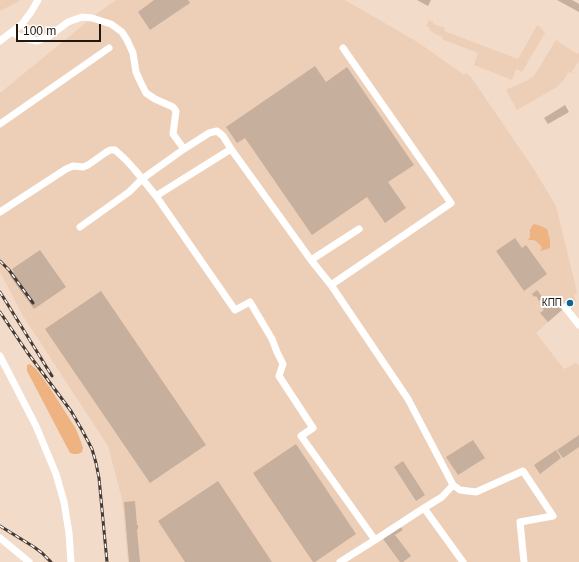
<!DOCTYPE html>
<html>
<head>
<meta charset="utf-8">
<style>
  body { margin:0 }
  #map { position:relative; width:579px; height:562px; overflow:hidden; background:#f3dbc9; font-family:Arial,sans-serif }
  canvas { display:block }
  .scale { position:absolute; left:16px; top:24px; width:85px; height:18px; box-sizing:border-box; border:2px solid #201711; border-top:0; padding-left:5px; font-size:12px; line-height:14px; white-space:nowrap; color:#201711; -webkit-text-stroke:3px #fff; paint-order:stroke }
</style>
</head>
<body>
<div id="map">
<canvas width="579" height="562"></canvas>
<div class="scale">100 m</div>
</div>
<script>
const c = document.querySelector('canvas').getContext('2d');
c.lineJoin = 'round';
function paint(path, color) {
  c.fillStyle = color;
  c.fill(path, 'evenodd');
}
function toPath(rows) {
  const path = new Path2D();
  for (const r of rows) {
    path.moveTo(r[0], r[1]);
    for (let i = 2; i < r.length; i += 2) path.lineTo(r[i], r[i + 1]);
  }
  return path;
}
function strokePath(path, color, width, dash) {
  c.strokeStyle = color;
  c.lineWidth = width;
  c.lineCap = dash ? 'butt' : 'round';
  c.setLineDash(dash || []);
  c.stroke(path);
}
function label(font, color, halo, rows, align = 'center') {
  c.font = font + ' Arial,sans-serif';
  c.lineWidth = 4;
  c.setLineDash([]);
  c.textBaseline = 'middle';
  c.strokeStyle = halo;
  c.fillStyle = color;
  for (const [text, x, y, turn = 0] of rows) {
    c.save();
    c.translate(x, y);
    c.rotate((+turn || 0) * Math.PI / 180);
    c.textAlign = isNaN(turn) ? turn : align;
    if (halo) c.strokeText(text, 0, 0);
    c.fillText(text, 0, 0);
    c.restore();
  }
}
const built = toPath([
  [0,0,21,0,0,11],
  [116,0,345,0,419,43,464,75,466,73,471,77,535,171,556,206,577,292,574,296,576,301,569,307,567,305,536,333,564,369,576,363,579,366,579,562,128,562,122,499,108,446,23,316,0,272,0,93,99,12],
  [429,20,433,22,433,24,445,28,444,31,518,59,536,27,538,25,545,33,522,72,516,69,512,80,474,65,478,53,442,39,443,37,433,33,433,32,429,30,430,28,426,26],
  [556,40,577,54,579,52,579,61,571,73,568,72,567,75,563,81,557,87,517,110,506,90,528,80,534,76]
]);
const green = toPath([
  [534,224,541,226,547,229,550,240,550,247,548,249,540,251,542,248,541,246,536,241,533,240,528,240,530,237,530,230,532,226],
  [30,364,37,370,50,388,76,429,81,442,83,448,82,452,78,454,74,454,70,453,27,371,27,365]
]);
const building = toPath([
  [154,0,188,0,190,3,150,30,138,12],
  [417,0,431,0,428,6],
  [557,0,572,0,579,4,579,12],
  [315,66,326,82,347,67,414,165,388,182,406,208,385,223,367,197,312,235,245,138,237,143,226,127],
  [565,105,569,112,548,124,544,118],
  [515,238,522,248,526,245,547,274,524,291,496,251],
  [40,250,66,287,34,309,10,276,14,272,12,269],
  [537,290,543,298,539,301,536,296,534,297,532,294],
  [101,291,206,445,150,483,45,329],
  [571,299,574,303,569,307,565,303],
  [548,302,552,307,555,303,562,310,548,322,540,313,544,310,542,308],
  [579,435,579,447,563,458,557,450],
  [473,440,485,458,458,475,446,457],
  [296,444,356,534,315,562,313,562,253,473],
  [556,450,561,458,540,474,534,465],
  [403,461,425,495,416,501,394,467],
  [218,481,272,562,185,562,158,521],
  [135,501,137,525,138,525,138,529,137,530,140,562,129,562,124,502],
  [400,526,403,530,395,535,411,556,403,562,400,562,383,539]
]);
const minor = toPath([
  [12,32,22,38,37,41,48,37,68,22,82,17,92,18,111,24,122,32,127,40,133,53,136,72,140,81,146,93,155,99,173,107,176,111,173,134,184,149,142,179,129,192,80,227],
  [0,41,22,24,31,12,38,0],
  [0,124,109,48],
  [184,149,209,133,217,131,223,136,231,149],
  [0,212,66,169,73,166,83,167,88,165,105,153,110,150,115,150,126,160,135,170,156,196],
  [311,260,359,229],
  [331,285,451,203,343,48],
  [565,307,579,325],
  [0,356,36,426,56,474,64,502,69,533,71,562],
  [424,508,442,497,453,485],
  [0,538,29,562],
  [340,562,375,540],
  [463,562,424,508,375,540,301,436,313,428,279,376,283,364,277,352,272,339,250,302,235,310,156,196,231,149,311,260,331,285,408,399,453,485,460,490,476,492,523,471,553,516,520,522,524,562]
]);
const rail = toPath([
  [0,261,9,270,33,303],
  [0,292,52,376],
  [0,312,27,352,71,411,82,430,92,449,96,463,99,478,107,562],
  [0,526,34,547,42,553,51,562]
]);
const markers = [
  [570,303,4,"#0b6696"]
];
const poiNames = [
  ["КПП",562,303]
];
paint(built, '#edcfb8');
paint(green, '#efb381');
paint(building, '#c6af9d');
strokePath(minor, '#fff', 7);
strokePath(rail, '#463a32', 3);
strokePath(rail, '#fff', 1.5, [4.5]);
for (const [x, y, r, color] of markers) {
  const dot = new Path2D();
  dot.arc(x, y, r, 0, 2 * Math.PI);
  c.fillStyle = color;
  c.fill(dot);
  strokePath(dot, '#fff', 1.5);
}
label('10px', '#201711', '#fff', poiNames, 'right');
</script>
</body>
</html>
